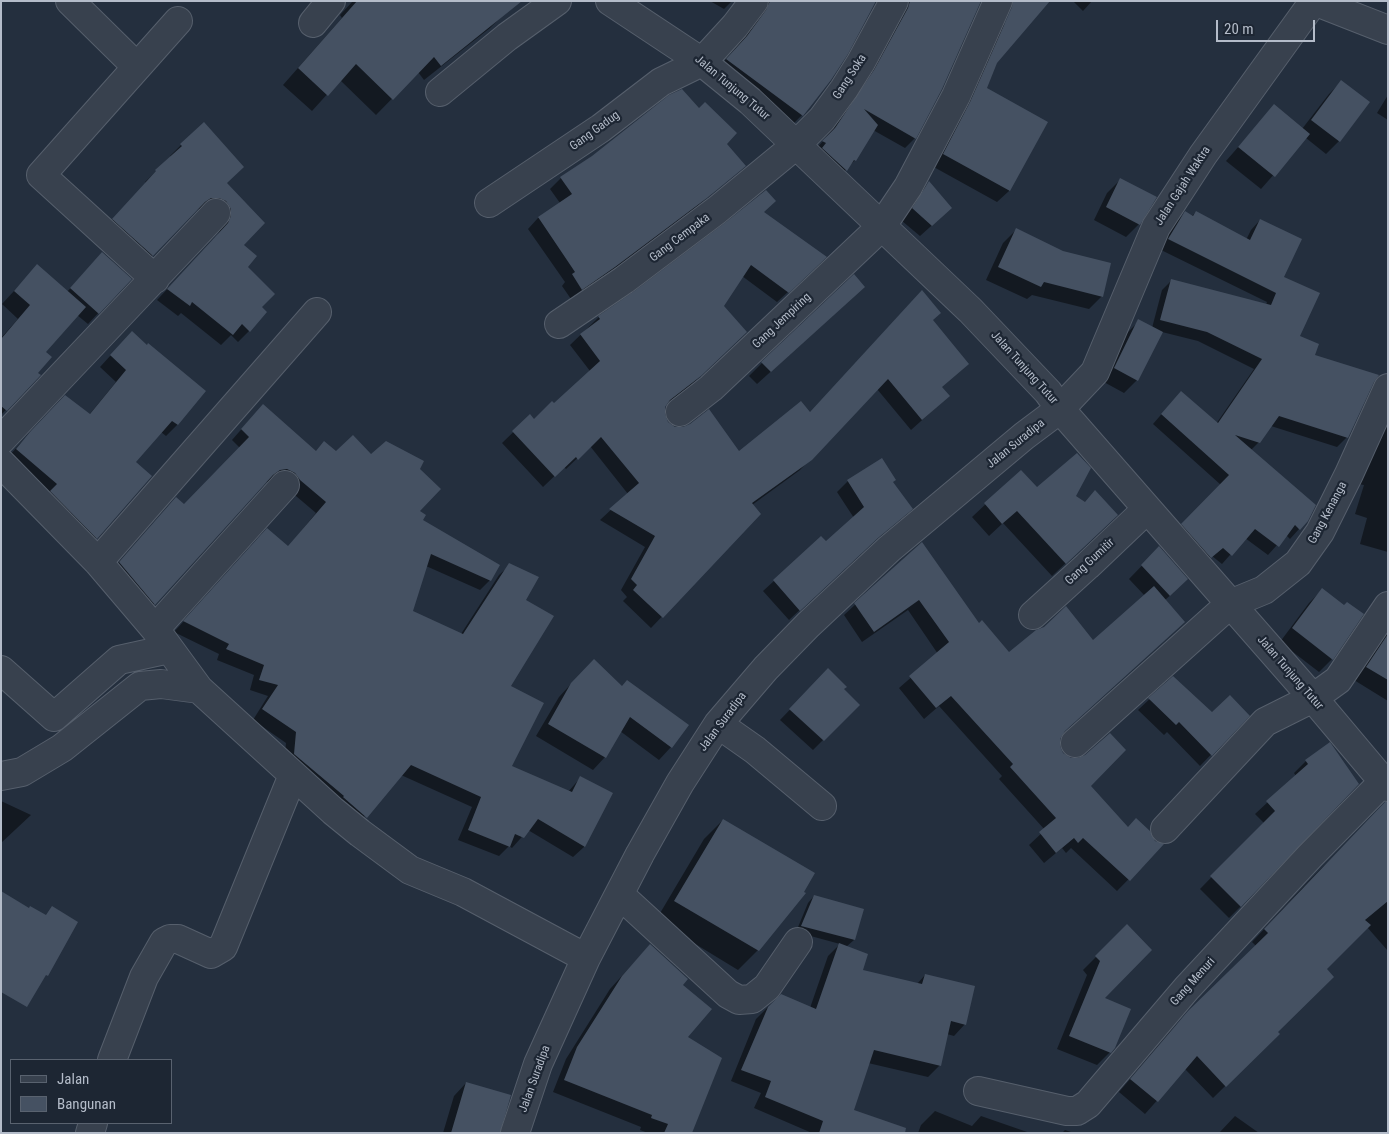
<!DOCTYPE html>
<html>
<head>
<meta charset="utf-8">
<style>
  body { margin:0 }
  #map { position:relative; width:1389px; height:1134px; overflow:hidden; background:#242f3e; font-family:"Roboto Condensed",sans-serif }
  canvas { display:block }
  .frame { position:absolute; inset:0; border:2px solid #b4bcc9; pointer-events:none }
  .legend { position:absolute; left:10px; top:1059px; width:162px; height:65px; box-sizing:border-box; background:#1d2633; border:1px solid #59626f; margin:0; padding:6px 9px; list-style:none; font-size:15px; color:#b4bcc9 }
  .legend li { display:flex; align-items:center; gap:10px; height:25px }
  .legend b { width:25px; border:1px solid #59626f }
  .scale { position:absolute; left:1216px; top:20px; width:99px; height:22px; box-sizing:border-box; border:2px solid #b4bcc9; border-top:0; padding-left:6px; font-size:15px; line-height:18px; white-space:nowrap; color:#b4bcc9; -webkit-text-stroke:4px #1d2633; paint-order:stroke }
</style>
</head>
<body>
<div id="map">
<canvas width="1389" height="1134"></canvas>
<div class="frame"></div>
<ul class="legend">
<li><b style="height:6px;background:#38414e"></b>Jalan</li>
<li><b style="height:14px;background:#455162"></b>Bangunan</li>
</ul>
<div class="scale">20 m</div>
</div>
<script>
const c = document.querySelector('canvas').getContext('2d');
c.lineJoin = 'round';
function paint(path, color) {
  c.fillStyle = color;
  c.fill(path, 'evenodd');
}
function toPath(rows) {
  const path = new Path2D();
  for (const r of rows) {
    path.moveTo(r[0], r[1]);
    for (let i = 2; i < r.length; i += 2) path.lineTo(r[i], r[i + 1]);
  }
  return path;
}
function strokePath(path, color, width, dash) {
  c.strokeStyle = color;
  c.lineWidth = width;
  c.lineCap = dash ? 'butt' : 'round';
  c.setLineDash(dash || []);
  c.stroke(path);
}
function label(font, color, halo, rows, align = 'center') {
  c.font = font + ' "Roboto Condensed",sans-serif';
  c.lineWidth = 4.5;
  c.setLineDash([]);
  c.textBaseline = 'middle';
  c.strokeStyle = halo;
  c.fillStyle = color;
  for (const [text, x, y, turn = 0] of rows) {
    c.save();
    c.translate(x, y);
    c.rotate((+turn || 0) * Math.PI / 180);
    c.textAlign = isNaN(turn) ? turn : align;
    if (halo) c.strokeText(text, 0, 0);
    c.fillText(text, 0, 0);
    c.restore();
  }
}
const shadow = toPath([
  [353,1,497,1,506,12,490,28,424,80,418,72,376,115,340,80,312,111,283,85,342,18,340,15],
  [710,1,732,1,724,9],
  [749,1,864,1,802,115,789,128,714,73,734,50,754,25,757,17],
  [897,1,980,1,915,138,905,148,873,130,855,160,836,180,814,151,824,140,847,109,865,81],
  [1073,1,1092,1,1083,11],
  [1016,13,986,89,1047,123,1009,191,997,202,932,166,995,33],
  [1342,81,1339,141,1326,154,1306,138,1261,189,1226,161,1274,106,1302,129,1329,94],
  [1388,95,1388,120,1377,113],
  [725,144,744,166,695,208,603,278,571,299,562,286,565,282,528,229,538,218,560,203,550,189,561,178],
  [181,145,225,183,242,245,246,267,260,307,249,331,238,342,231,335,221,345,181,313,178,316,157,300,217,236,221,228,220,221,207,208,199,209,194,212,141,267,102,231,146,183,145,182,171,157,170,156],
  [1120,180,1139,224,1126,237,1094,220,1107,193],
  [929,183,939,219,920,236,902,221,917,194],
  [1196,212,1246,240,1251,230,1260,220,1282,277,1299,336,1313,356,1347,437,1337,447,1271,426,1259,442,1251,450,1299,529,1290,539,1286,535,1268,555,1245,538,1222,564,1212,556,1201,567,1173,534,1221,485,1153,424,1172,402,1216,424,1254,369,1198,341,1162,332,1137,380,1124,393,1102,381,1126,334,1139,321,1152,328,1162,290,1172,280,1266,305,1267,302,1159,249,1175,223,1185,213,1192,216],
  [762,213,815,267,777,302,742,276,723,306,735,343,689,387,665,405,663,414,667,423,674,428,739,453,809,413,932,320,941,388,949,396,911,430,877,389,800,470,752,505,760,514,651,628,623,601,627,597,621,590,645,547,600,520,628,494,590,446,566,469,564,467,543,487,502,443,530,416,534,420,554,405,590,371,570,345,599,317],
  [1016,230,1102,296,1089,309,1032,295,1027,299,986,280,1003,243],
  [92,264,130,279,88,324,77,315,44,352,37,374,39,375,1,415,1,338,18,319,2,304,37,266,67,292],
  [850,300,757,384,749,376,762,363],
  [121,344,146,347,204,391,177,425,166,436,161,432,134,462,96,538,85,549,5,460,54,408,89,415,116,382,100,367],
  [253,416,315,452,371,456,418,469,418,511,421,520,490,580,480,590,426,566,412,612,461,634,499,575,510,565,524,600,510,686,510,767,568,792,581,777,611,793,584,847,573,857,528,830,512,848,509,846,499,856,458,840,472,807,401,775,355,827,284,764,286,743,253,720,268,696,250,690,254,675,217,660,219,654,174,632,257,540,288,547,316,513,276,479,264,483,144,615,109,573,176,499,184,506,240,448,232,440],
  [1388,418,1388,552,1360,544,1367,518,1355,514,1364,485,1358,484],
  [1021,471,1037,489,1075,497,1103,528,1052,576,1003,523,989,536,972,517],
  [848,481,892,483,900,519,866,548,789,620,763,591,821,538,826,543,854,518,837,492],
  [921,544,978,625,1009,654,1093,641,1145,596,1129,579,1159,548,1174,592,1165,600,1059,738,1058,746,1062,754,1127,828,1162,845,1117,891,1071,848,1066,853,1062,848,1044,863,1029,845,1045,830,999,779,1002,776,939,706,924,719,899,688,938,654,908,610,862,642,844,615],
  [1322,590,1344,606,1362,615,1332,659,1319,672,1280,642,1309,603],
  [1388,630,1388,701,1354,680],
  [828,670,842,689,858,705,813,750,780,720],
  [581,673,671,747,659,760,620,731,605,757,593,770,536,736,559,697],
  [1173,677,1212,714,1248,716,1200,766,1167,732,1164,735,1138,710],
  [1329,744,1241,906,1229,918,1200,889,1264,823,1255,814,1296,776,1294,773,1306,761],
  [1,801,31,815,1,843],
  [1386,803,1388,804,1388,951,1367,927,1325,969,1276,1032,1278,1034,1213,1098,1185,1069,1145,1114,1119,1092,1176,1025,1256,946,1252,942,1309,881],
  [723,820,804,894,758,950,738,970,656,920,704,839],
  [814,896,854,940,846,947,861,971,917,984,925,975,965,1024,954,1036,947,1034,940,1065,928,1077,868,1063,852,1111,856,1133,812,1133,754,1108,761,1093,731,1081,756,1019,768,1007,810,1008,828,956,840,944,796,932,808,903],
  [1127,926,1103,999,1110,1052,1097,1065,1057,1049,1087,975,1083,970],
  [650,945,681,985,686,1038,691,1133,648,1133,640,1130,641,1127,553,1092,566,1059,610,989],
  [466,1083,499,1133,443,1133,454,1096],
  [935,1111,972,1126,981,1116,1030,1133,918,1133,921,1125],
  [1235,1116,1259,1133,1219,1133],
  [1065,1130,1074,1133,1062,1133]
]);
const building = toPath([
  [357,1,522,1,441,66,434,57,393,100,356,64,328,96,298,68],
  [770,1,876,1,848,54,831,80,803,116,726,59,747,36,766,10],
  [910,1,981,1,942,89,916,139,864,109,878,125,856,161,854,160,847,171,822,148,826,143,822,141,835,128,874,70,908,8],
  [1013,1,1050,1,997,63,987,88,1048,122,1010,191,943,154,970,102,1012,7],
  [1341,80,1370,102,1340,142,1311,120],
  [682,89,699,108,705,102,737,133,727,144,746,166,707,198,615,267,582,290,572,274,575,272,538,217,572,194,560,177,592,156,669,95],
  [1274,104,1310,134,1275,177,1238,147],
  [204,122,244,167,227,183,265,223,244,245,257,256,248,267,275,294,262,307,267,312,250,332,242,324,233,335,192,302,190,306,167,289,228,223,231,216,231,209,226,201,219,198,211,198,205,202,153,256,112,219,156,171,155,170,182,146,180,144],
  [1120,178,1157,197,1140,225,1106,207],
  [929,181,952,208,932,226,912,208],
  [766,190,776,201,764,212,827,257,789,293,751,265,724,306,747,332,701,376,670,400,665,407,665,414,668,422,675,427,683,427,690,424,709,409,739,451,801,401,810,412,922,290,941,313,933,320,969,364,942,387,950,396,922,420,888,379,812,460,752,503,761,514,663,618,633,590,637,585,631,579,655,536,609,509,639,483,601,437,578,460,576,457,555,477,512,431,530,414,534,419,552,401,554,403,600,361,580,334,600,319,598,316,633,292,726,222],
  [1185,211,1193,216,1196,211,1250,240,1260,219,1302,239,1284,277,1320,293,1300,336,1319,344,1315,355,1379,375,1374,382,1348,438,1279,416,1260,443,1235,435,1316,505,1308,521,1300,530,1295,525,1279,547,1255,529,1232,556,1223,548,1211,558,1181,524,1229,475,1161,414,1181,391,1218,423,1262,359,1207,332,1160,320,1171,279,1271,305,1276,293,1168,239],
  [1016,228,1063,251,1111,263,1103,297,1044,282,1041,287,998,267],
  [102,252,132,279,99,314,70,288],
  [37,264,86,307,46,352,52,357,38,373,41,375,7,411,1,406,1,339,30,305,14,291],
  [854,274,865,287,771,372,761,362],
  [1138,319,1163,332,1138,381,1114,368],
  [132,331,147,345,148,343,206,391,178,425,172,421,136,462,152,476,97,539,50,491,57,484,16,449,30,432,65,395,90,414,126,370,110,355],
  [263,404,316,451,324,441,336,451,353,435,371,454,386,441,424,461,420,469,441,489,420,511,426,515,423,520,500,565,491,581,431,554,413,611,463,634,509,563,539,577,526,600,554,616,511,686,544,703,512,766,572,792,580,776,613,793,585,847,538,819,524,838,515,834,510,847,468,830,481,797,411,765,367,818,343,797,344,796,294,754,296,732,262,709,278,685,259,680,264,665,226,649,229,644,183,621,267,528,288,546,326,502,300,480,295,473,287,469,280,470,273,475,155,605,119,562,176,497,184,504,249,437,241,429],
  [1077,453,1091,468,1076,496,1085,502,1095,490,1118,515,1066,564,1017,511,1002,524,984,503,1021,470,1037,487],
  [882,458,896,480,893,482,913,509,878,538,800,611,773,580,821,536,826,541,864,507,847,480],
  [922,542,979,623,982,620,1009,652,1036,630,1044,627,1066,606,1093,640,1154,586,1185,622,1065,731,1060,739,1060,746,1063,753,1071,758,1078,758,1085,755,1110,733,1126,750,1091,786,1128,827,1136,818,1150,831,1155,841,1164,844,1130,881,1083,838,1078,843,1074,838,1056,853,1039,832,1056,818,1010,767,1013,764,951,696,936,708,909,676,949,642,919,600,874,632,854,603],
  [1159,546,1188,579,1170,596,1141,565],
  [1322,588,1344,605,1347,602,1364,614,1333,660,1292,628],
  [1388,634,1388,680,1366,667],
  [594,659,622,686,627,680,689,725,672,748,630,717,606,758,548,724,571,683],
  [828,668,847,687,844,689,860,705,824,741,789,709],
  [1173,676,1212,712,1230,695,1250,716,1212,756,1179,722,1176,725,1148,698],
  [1330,742,1359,784,1241,907,1210,876,1275,811,1266,801,1308,764,1305,760],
  [1385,802,1388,802,1388,901,1365,920,1371,925,1327,969,1334,977,1278,1032,1280,1034,1226,1087,1197,1056,1158,1102,1130,1079,1188,1011,1268,933,1264,929],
  [723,819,815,873,804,892,806,893,759,951,674,901],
  [1,891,29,908,30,906,46,915,52,906,78,922,48,976,46,975,27,1007,1,992],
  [814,895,864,909,855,940,801,926],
  [1127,924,1152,950,1105,998,1131,1009,1115,1048,1111,1053,1069,1036,1100,961,1095,956],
  [839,943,868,954,863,970,922,984,925,974,975,986,966,1025,951,1021,941,1066,874,1050,854,1110,906,1128,905,1133,819,1133,823,1121,765,1097,771,1081,741,1070,768,1007,781,994,816,1009],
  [650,944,688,979,683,985,712,1009,688,1037,722,1058,692,1133,664,1133,668,1124,651,1118,652,1115,564,1080,577,1047,622,976],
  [466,1082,511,1095,500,1133,451,1133]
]);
const minor = toPath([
  [70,1,137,67],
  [610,1,702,62,750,101,970,310,1048,392,1060,409,1313,698,1388,787],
  [1314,1,1388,30],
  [313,23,331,1],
  [440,92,507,37,557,1],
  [489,203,601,128,661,82,702,62,735,26,754,1],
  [155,279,41,175,178,21],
  [559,324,624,280,717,210,796,145,822,119,844,89,861,62,894,1],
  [680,412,711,388,881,227,908,187,956,96,998,1],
  [1,440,216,213],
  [1,463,98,562,155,629,199,689,333,811,360,833,410,870,463,892,586,958],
  [98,562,317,312],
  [1033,615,1087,566,1147,509],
  [155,629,285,485],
  [1,670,54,717,119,660,169,649],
  [718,724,755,750,822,806],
  [1075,743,1230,604,1264,590,1298,563,1320,532,1349,474,1388,388],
  [1,776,22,772,62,748,140,686,161,684,199,689],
  [1165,829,1265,722,1313,698,1338,680,1388,606],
  [620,895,728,994,739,1000,752,999,767,987,798,942],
  [112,1060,144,977,164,942,170,939,178,939,211,954,223,947,293,775],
  [978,1091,1067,1111,1077,1111,1088,1104,1187,988,1310,856,1383,782],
  [90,1133,93,1123],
  [515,1133,538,1064,586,958,640,854,680,783,718,724,766,668,808,625,889,549,1024,436,1060,409,1095,372,1156,227,1203,155,1314,1]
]);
const streetNames = [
  ["Gang Soka",850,77,-57],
  ["Jalan Tunjung Tutur",732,88,40],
  ["Gang Gadug",595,131,-36],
  ["Jalan Gajah Waktra",1183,186,-57],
  ["Gang Cempaka",680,238,-37],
  ["Gang Jempiring",782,321,-43],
  ["Jalan Tunjung Tutur",1024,368,48],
  ["Jalan Suradipa",1016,444,-39],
  ["Gang Kenanga",1328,513,-62],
  ["Gang Gumitir",1090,562,-43],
  ["Jalan Tunjung Tutur",1290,673,49],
  ["Jalan Suradipa",723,722,-53],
  ["Gang Menuri",1193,982,-48],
  ["Jalan Suradipa",535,1079,-70]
];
paint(shadow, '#0007');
paint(building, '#455162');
strokePath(minor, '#565f6c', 30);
strokePath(minor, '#38414e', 28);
label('12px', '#b4bcc9', '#1d2633', streetNames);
</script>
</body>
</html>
